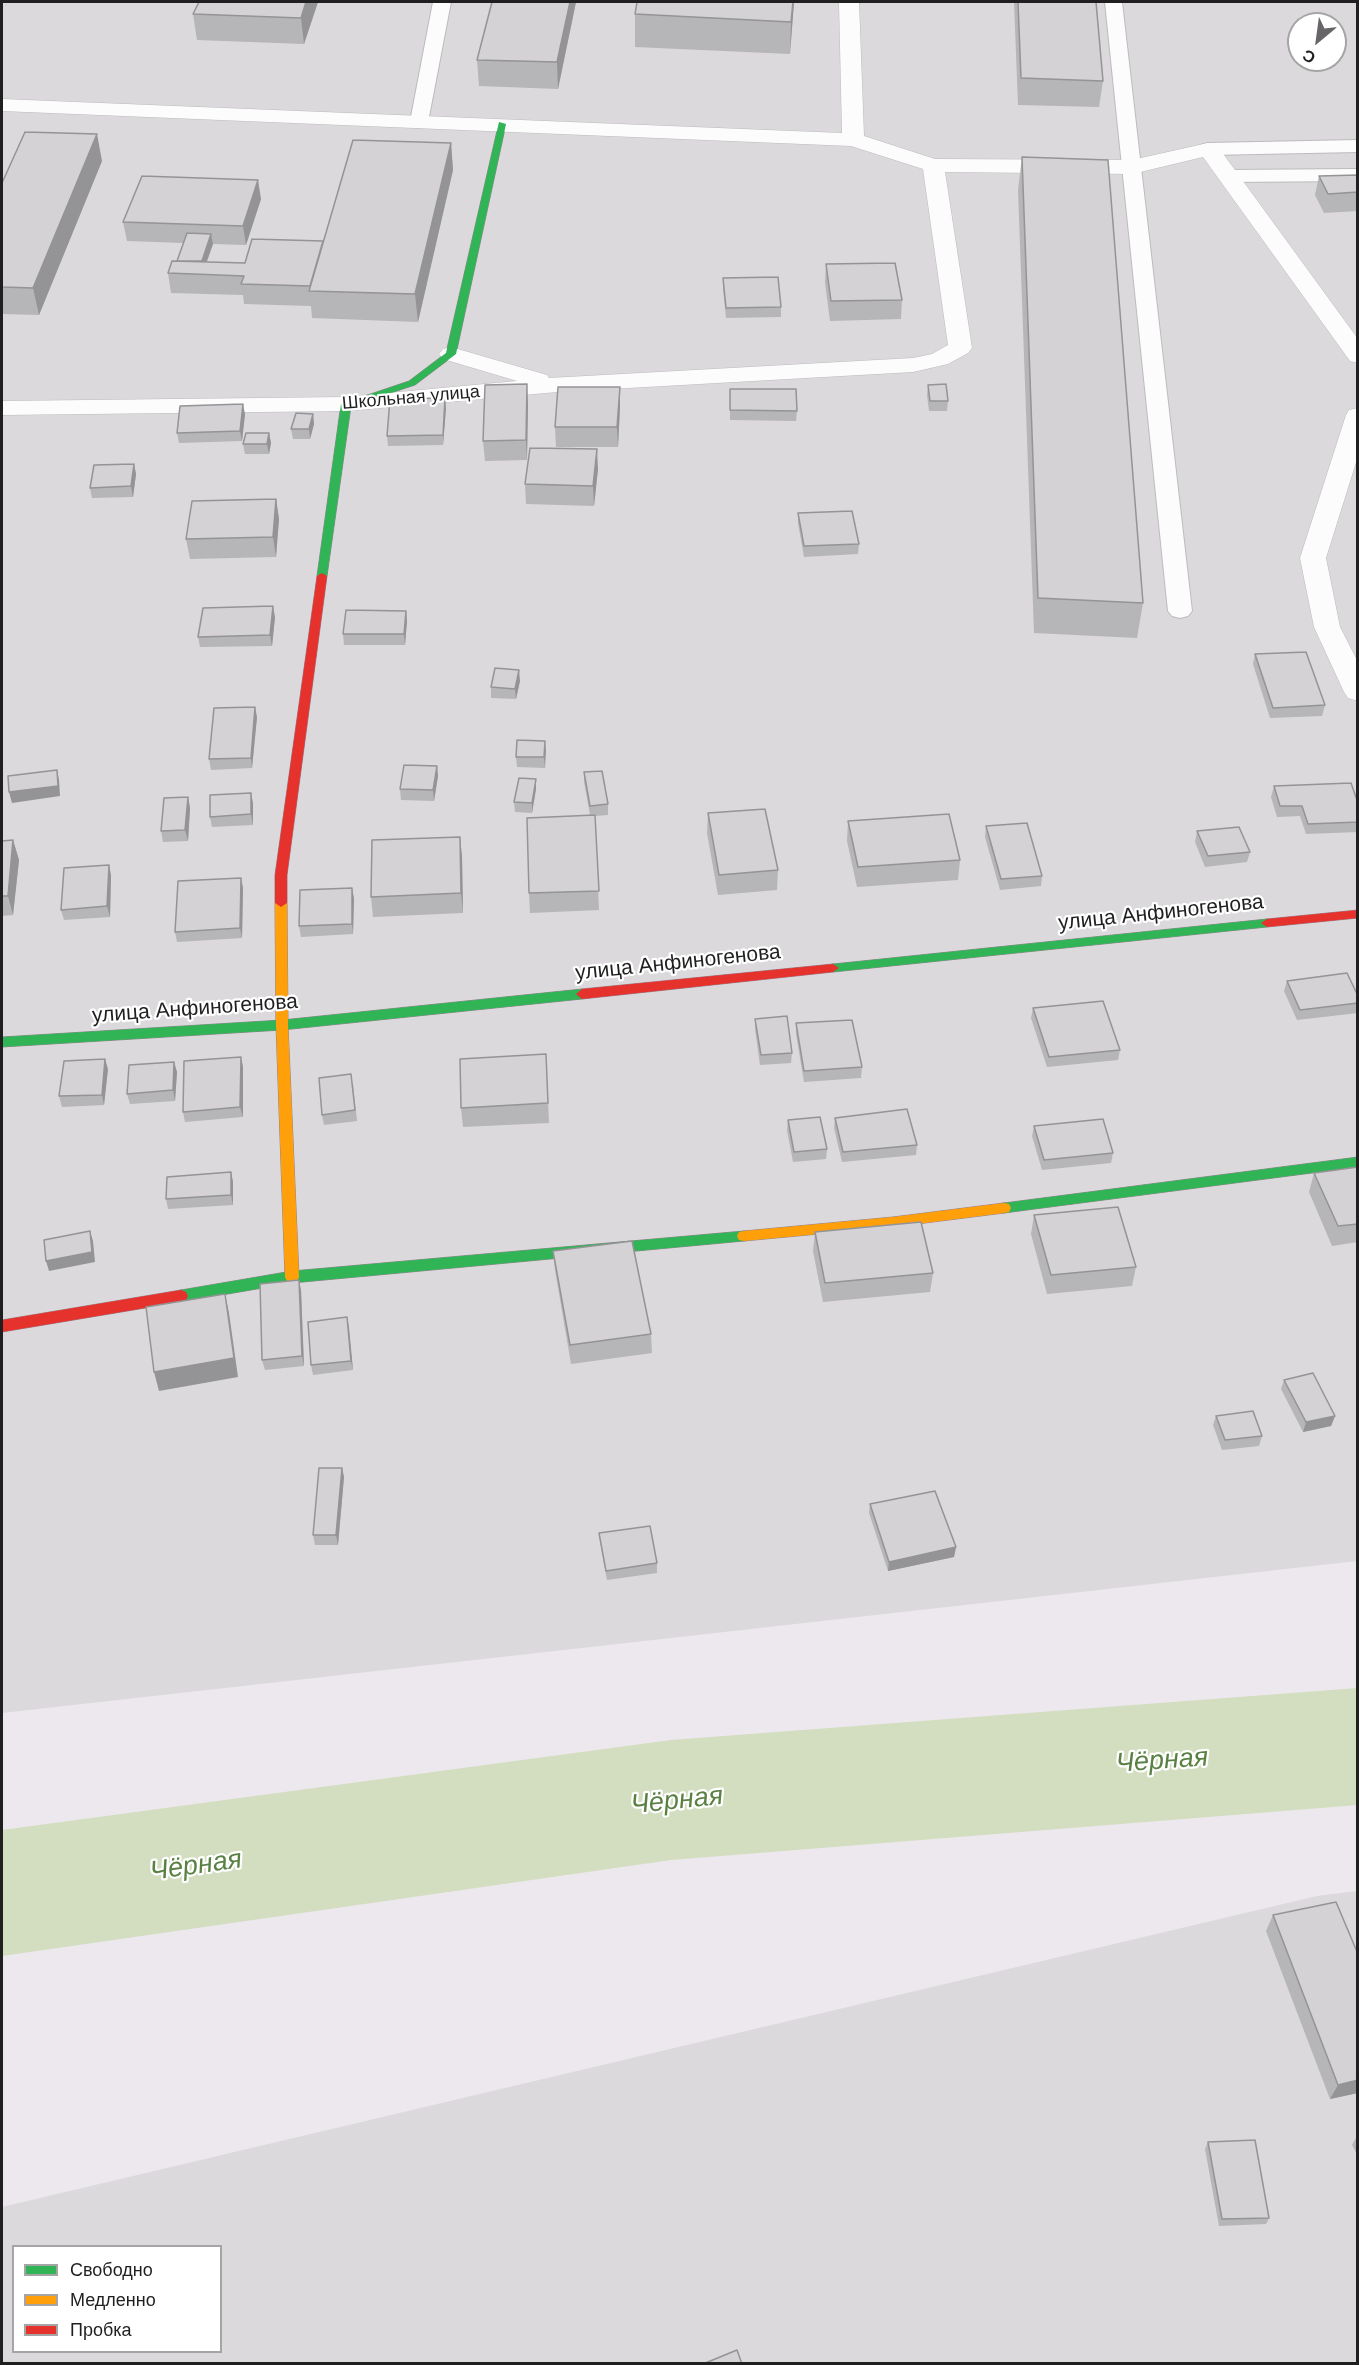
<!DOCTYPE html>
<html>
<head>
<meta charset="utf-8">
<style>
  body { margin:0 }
  #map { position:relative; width:1359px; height:2365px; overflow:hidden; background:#ece8ed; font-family:Arial,sans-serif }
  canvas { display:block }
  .frame { position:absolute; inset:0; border:3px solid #1f1f1f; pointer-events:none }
  .legend { position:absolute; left:12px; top:2245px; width:210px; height:108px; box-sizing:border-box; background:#fff; border:2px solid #a5a5a5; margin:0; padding:8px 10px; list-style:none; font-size:18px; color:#1f1f1f }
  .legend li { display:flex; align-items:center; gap:12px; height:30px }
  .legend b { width:30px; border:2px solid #a5a5a5 }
  .north { position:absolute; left:1287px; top:12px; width:60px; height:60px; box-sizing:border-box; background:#fff; border:2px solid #a5a5a5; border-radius:50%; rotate:209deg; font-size:16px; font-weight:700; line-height:24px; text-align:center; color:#1f1f1f }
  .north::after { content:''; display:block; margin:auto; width:21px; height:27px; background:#676567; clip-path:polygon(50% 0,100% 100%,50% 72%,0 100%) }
</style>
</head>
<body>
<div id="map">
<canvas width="1359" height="2365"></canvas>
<div class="frame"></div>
<ul class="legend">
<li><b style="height:8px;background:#30b455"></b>Свободно</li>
<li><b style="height:8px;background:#ff9f0a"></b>Медленно</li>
<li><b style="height:8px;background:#e5322d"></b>Пробка</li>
</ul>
<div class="north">С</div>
</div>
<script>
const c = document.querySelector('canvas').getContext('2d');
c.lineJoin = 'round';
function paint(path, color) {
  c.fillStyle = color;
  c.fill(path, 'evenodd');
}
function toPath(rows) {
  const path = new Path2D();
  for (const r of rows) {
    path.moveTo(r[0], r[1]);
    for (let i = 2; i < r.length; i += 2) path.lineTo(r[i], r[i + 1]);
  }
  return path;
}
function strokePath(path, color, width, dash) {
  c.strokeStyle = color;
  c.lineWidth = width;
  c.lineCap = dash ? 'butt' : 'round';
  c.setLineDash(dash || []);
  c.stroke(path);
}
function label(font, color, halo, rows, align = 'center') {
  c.font = font + ' Arial,sans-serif';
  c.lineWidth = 4.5;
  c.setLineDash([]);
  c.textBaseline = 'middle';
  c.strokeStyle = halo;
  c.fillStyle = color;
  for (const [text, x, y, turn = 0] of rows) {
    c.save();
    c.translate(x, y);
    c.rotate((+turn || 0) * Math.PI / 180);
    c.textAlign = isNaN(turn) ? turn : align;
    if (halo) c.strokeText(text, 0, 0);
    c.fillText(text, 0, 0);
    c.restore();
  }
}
const residential = toPath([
  [2,2,1357,2,1357,1561,2,1713],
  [1299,24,1335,24,1335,60,1299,60],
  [1357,1891,1357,2363,2,2363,2,2207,1317,1896],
  [14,2246,220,2246,220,2352,14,2352]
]);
const river = toPath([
  [1358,1688,1358,1805,671,1860,2,1956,2,1830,671,1740,1358,1688]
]);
const lane = toPath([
  [433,2,451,2,428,122,425,126,419,128,413,126,410,122,433,2],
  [1105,2,1122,2,1192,611,1188,616,1180,618,1172,616,1168,611,1105,2],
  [1358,140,1358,152,1208,155,1201,153,1199,149,1201,145,1208,143,1358,140],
  [1358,169,1358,181,1228,182,1221,180,1219,176,1221,172,1228,170,1358,169]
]);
const street = toPath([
  [839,2,859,2,864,136,935,159,1132,160,1208,143,1216,144,1358,339,1358,363,1350,361,1203,157,1132,174,945,172,972,348,968,353,948,364,913,372,557,392,346,411,2,415,2,401,346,397,517,381,443,359,439,354,443,349,451,347,547,375,549,378,913,358,932,354,948,345,923,169,851,146,2,111,2,99,842,133,839,2],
  [1358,408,1358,456,1326,558,1340,627,1358,662,1358,701,1348,698,1344,692,1314,627,1300,558,1346,415,1349,410,1358,408]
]);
const fast = toPath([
  [499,122,506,124,456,354,415,385,351,406,327,576,322,579,318,578,317,576,341,404,409,381,446,353,499,122],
  [1267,919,1273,923,1267,927,833,972,827,968,833,964,1267,919],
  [582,989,588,994,582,999,282,1030,2,1047,2,1037,282,1020,582,989],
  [1358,1157,1358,1167,1004,1213,999,1212,997,1208,999,1204,1004,1203,1358,1157],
  [744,1231,749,1232,751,1236,749,1240,744,1241,292,1283,181,1302,176,1300,174,1296,176,1292,181,1290,292,1271,744,1231]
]);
const slow = toPath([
  [281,899,287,903,288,1025,299,1277,297,1281,292,1283,287,1281,285,1277,276,1025,275,903,281,899],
  [1004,1203,1009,1204,1011,1208,1009,1212,1004,1213,893,1227,744,1241,739,1240,737,1236,739,1232,744,1231,893,1217,1004,1203]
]);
const jam = toPath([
  [322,573,327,576,287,875,287,903,281,907,275,903,275,875,317,576,322,573],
  [1358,910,1358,918,1267,927,1261,923,1267,919,1358,910],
  [833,964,839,968,833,972,582,999,576,994,582,989,833,964],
  [181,1290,186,1292,188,1296,186,1300,181,1302,2,1332,2,1320,181,1290]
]);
const wall = toPath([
  [199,2,318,2,304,44,197,40,193,14],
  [492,2,576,2,558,89,479,86,477,60],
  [794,2,790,54,635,47,635,14],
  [1014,2,1096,2,1103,81,1099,107,1018,105],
  [451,143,453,170,418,322,312,318,311,306,244,304,243,295,171,293,168,273,177,261,184,243,127,241,123,222,261,199,246,245,213,244,207,262,245,263,323,241],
  [1022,157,1143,603,1137,638,1034,633,1018,190],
  [102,161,39,315,2,314,2,183],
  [1358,175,1358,211,1324,213,1315,195,1319,176],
  [826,264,902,300,901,319,830,321,825,283],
  [723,278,781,307,781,317,726,318,723,288],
  [928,385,948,401,947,411,929,411,927,395],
  [620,387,620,407,618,447,556,447,555,427],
  [730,389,797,411,796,421,730,420],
  [528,404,527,460,485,461,483,441],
  [446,408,443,445,388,446,387,436],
  [245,414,242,441,179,443,177,433],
  [313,414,314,424,310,439,293,439,291,429],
  [269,433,271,443,269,454,245,454,243,444],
  [134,464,136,474,133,497,92,498,90,488],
  [598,469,594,506,526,504,525,484],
  [276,499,279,519,276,557,190,559,186,539],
  [798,513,859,544,858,554,804,557,798,523],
  [406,611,407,621,405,645,344,645,343,634],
  [275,617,272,646,200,647,198,637],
  [1255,654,1325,705,1322,716,1270,718,1253,664],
  [520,681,516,699,491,698,491,687],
  [257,717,252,768,211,770,209,759],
  [545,741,545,768,517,767,516,757],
  [437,766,438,776,434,801,401,800,400,789],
  [584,772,608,804,608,815,595,816,599,910,530,913,529,893,590,815,584,782],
  [536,779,536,789,532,813,515,812,514,802],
  [1274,786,1358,803,1358,832,1306,834,1300,816,1277,817,1271,797],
  [188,797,190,808,188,841,163,842,161,831],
  [253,803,253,825,212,827,210,817],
  [708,813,778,870,777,890,718,895,707,833],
  [848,821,960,860,958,880,857,887,847,841],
  [986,826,1042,876,1041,886,1000,890,985,837],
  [1197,831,1250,852,1247,862,1205,867,1195,842],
  [460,837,462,857,463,913,373,917,371,897],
  [13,840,19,860,13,915,2,916,2,841],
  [111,875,110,917,64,920,61,910],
  [241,878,243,888,242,938,177,942,175,932],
  [354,898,353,934,301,937,299,926],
  [1287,981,1358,996,1358,1013,1297,1020,1284,991],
  [1033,1008,1120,1050,1118,1060,1047,1067,1031,1018],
  [755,1019,792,1053,791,1063,760,1065,755,1029],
  [796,1023,862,1067,861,1078,804,1082,796,1034],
  [546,1054,549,1123,463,1127,461,1108],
  [241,1057,243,1067,243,1117,185,1122,183,1112],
  [174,1062,177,1072,175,1101,130,1104,127,1094],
  [108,1069,104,1105,62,1107,59,1096],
  [353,1084,357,1121,324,1125,322,1115],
  [835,1118,917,1145,916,1155,842,1162,834,1128],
  [788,1120,827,1149,826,1159,793,1162,787,1130],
  [1034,1126,1113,1153,1111,1163,1042,1170,1032,1136],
  [1358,1167,1358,1242,1332,1246,1309,1192,1314,1173],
  [231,1172,233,1182,233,1205,168,1209,166,1199],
  [1034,1215,1136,1267,1132,1286,1047,1294,1031,1234],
  [815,1232,933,1273,930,1292,823,1302,813,1251],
  [553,1251,651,1334,652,1353,571,1364,555,1270],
  [301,1290,304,1366,265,1370,262,1360],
  [347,1317,353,1370,313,1375,311,1365],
  [1284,1380,1335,1416,1331,1426,1303,1432,1281,1389],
  [1216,1416,1262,1436,1259,1446,1222,1450,1213,1425],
  [342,1468,344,1477,338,1545,315,1545,313,1535],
  [870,1504,956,1547,954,1557,888,1571,869,1513],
  [599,1533,657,1563,657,1573,607,1580,600,1542],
  [1273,1915,1358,2093,1330,2099,1266,1931],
  [1356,2138,1358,2138,1358,2156,1352,2145],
  [1208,2142,1269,2218,1266,2224,1219,2226,1205,2149]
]);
const shadedWall = toPath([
  [306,2,318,2,304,44,301,18],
  [570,2,576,2,558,89,557,62],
  [793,2,794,2,790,54,791,22],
  [97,134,102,161,39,315,33,288],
  [451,143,453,170,418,322,415,294],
  [258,180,261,199,246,245,243,226],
  [211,234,213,244,202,274,198,271],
  [527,384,528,404,527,460,526,440],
  [620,387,620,407,618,447,617,427],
  [445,398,446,408,443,445,443,435],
  [243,404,245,414,242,441,240,431],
  [313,414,314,424,310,439,309,429],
  [269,433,271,443,269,454,267,444],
  [597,449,598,469,594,506,593,486],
  [134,464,136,474,133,497,131,486],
  [276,499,279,519,276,557,273,537],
  [273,606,275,617,272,646,270,635],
  [406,611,407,621,405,645,404,634],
  [519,670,520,681,516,699,515,689],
  [255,707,257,717,252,768,251,758],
  [545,741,546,751,545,768,544,757],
  [437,766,438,776,434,801,433,790],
  [57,770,59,780,60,796,12,803,9,792],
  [536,779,536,789,532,813,532,803],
  [251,793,253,803,253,825,251,814],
  [188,797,190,808,188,841,185,830],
  [460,837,462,857,463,913,461,893],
  [13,840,19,860,13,915,8,896],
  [109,865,111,875,110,917,107,906],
  [241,878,243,888,242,938,240,928],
  [352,888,354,898,353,934,352,924],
  [241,1057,243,1067,243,1117,240,1107],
  [105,1059,108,1069,104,1105,102,1095],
  [174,1062,177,1072,175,1101,173,1090],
  [231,1172,233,1182,233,1205,231,1195],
  [90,1231,93,1241,95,1262,49,1271,46,1261],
  [299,1280,301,1290,304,1366,302,1356],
  [225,1294,229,1313,238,1377,159,1391,154,1372],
  [347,1317,349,1327,353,1370,351,1361],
  [1335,1416,1331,1426,1303,1432,1306,1422],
  [342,1468,344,1477,338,1545,336,1535],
  [956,1547,954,1557,888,1571,889,1562],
  [1358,2080,1358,2093,1330,2099,1338,2085]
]);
const building = toPath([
  [199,2,306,2,301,18,193,14,199,2],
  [492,2,570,2,557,62,477,60,492,2],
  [637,2,793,2,791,22,635,14,637,2],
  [1018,2,1096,2,1103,81,1021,78,1018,2],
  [25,132,97,134,33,288,2,287,2,183,25,132],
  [353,140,451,143,415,294,309,291,353,140],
  [1022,157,1108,160,1143,603,1038,598,1022,157],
  [1358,175,1358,192,1328,194,1319,176,1358,175],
  [142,176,258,180,243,226,123,222,142,176],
  [187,233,211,234,202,261,177,261,187,233],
  [252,239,323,241,310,286,241,284,244,276,168,273,172,261,245,263,252,239],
  [895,263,902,300,831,301,826,264,895,263],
  [778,277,781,307,726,308,723,278,778,277],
  [527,384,526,440,483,441,485,385,527,384],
  [946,384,948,401,930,401,928,385,946,384],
  [558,387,620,387,617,427,555,427,558,387],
  [730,389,796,389,797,411,730,410,730,389],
  [445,398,443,435,387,436,390,399,445,398],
  [243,404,240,431,177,433,180,406,243,404],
  [296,413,313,414,309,429,291,429,296,413],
  [246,433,269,433,267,444,243,444,246,433],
  [530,448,597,449,593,486,525,484,530,448],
  [134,464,131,486,90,488,94,465,134,464],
  [276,499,273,537,186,539,192,501,276,499],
  [852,511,859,544,804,546,798,513,852,511],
  [273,606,270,635,198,637,203,608,273,606],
  [346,610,406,611,404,634,343,634,346,610],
  [1306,652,1325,705,1273,708,1255,654,1306,652],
  [495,668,519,670,515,689,491,687,495,668],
  [255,707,251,758,209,759,214,708,255,707],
  [517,740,545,741,544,757,516,757,517,740],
  [404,765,437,766,433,790,400,789,404,765],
  [57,770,58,786,9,792,8,776,57,770],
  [602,771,608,804,590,806,584,772,602,771],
  [519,778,536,779,532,803,514,802,519,778],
  [1351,783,1358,803,1358,822,1308,824,1302,806,1280,806,1274,786,1351,783],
  [251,793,251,814,210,817,210,795,251,793],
  [188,797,185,830,161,831,164,798,188,797],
  [765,809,778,870,719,875,708,813,765,809],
  [949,814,960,860,858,867,848,821,949,814],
  [595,815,599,891,529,893,527,818,595,815],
  [1027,823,1042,876,1001,879,986,826,1027,823],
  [1239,827,1250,852,1208,856,1197,831,1239,827],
  [460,837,461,893,371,897,372,840,460,837],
  [13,840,8,896,2,896,2,841,13,840],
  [109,865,107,906,61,910,64,868,109,865],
  [241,878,240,928,175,932,178,881,241,878],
  [352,888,352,924,299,926,300,890,352,888],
  [1347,973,1358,996,1358,1003,1300,1010,1287,981,1347,973],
  [1103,1001,1120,1050,1049,1057,1033,1008,1103,1001],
  [787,1016,792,1053,761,1055,755,1019,787,1016],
  [852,1020,862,1067,804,1071,796,1023,852,1020],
  [546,1054,548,1103,461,1108,460,1059,546,1054],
  [241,1057,240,1107,183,1112,184,1061,241,1057],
  [105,1059,102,1095,59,1096,64,1061,105,1059],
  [174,1062,173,1090,127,1094,129,1065,174,1062],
  [351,1074,355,1110,322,1115,319,1078,351,1074],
  [907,1109,917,1145,843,1152,835,1118,907,1109],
  [820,1117,827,1149,794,1152,788,1120,820,1117],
  [1103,1119,1113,1153,1044,1160,1034,1126,1103,1119],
  [1358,1167,1358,1224,1338,1226,1314,1173,1358,1167],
  [231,1172,231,1195,166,1199,167,1177,231,1172],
  [1118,1207,1136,1267,1051,1275,1034,1215,1118,1207],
  [921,1222,933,1273,825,1283,815,1232,921,1222],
  [90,1231,92,1252,46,1261,44,1240,90,1231],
  [632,1241,651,1334,570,1345,553,1251,632,1241],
  [299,1280,302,1356,262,1360,260,1284,299,1280],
  [225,1294,234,1358,154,1372,146,1307,225,1294],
  [347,1317,351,1361,311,1365,308,1322,347,1317],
  [1313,1373,1335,1416,1306,1422,1284,1380,1313,1373],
  [1253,1411,1262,1436,1225,1440,1216,1416,1253,1411],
  [319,1468,342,1468,336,1535,313,1535,319,1468],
  [935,1491,956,1547,889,1562,870,1504,935,1491],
  [650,1526,657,1563,606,1571,599,1533,650,1526],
  [1336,1902,1358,1954,1358,2080,1338,2085,1273,1915,1336,1902],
  [1255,2140,1269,2218,1222,2219,1208,2142,1255,2140],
  [737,2350,742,2364,703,2364,737,2350]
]);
const farStreetnames = [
  ["Школьная улица",411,398,-5]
];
const streetNames = [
  ["улица Анфиногенова",1161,913,-6],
  ["улица Анфиногенова",678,963,-6],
  ["улица Анфиногенова",195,1009,-4]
];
const nearWaternames = [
  ["Чёрная",1162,1761,-4],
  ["Чёрная",677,1801,-6],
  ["Чёрная",196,1866,-8]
];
paint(residential, '#dbd9dc');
paint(river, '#d3ddbf');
strokePath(lane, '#bdbbbd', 2);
strokePath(street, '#bdbbbd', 1);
strokePath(fast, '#958291', 1);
strokePath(slow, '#958291', 1);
strokePath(jam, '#958291', 1);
paint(lane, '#fcfcfc');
paint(street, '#fcfcfc');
paint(fast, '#30b455');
paint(slow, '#ff9f0a');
paint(jam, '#e5322d');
paint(wall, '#b6b5b7');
paint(shadedWall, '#949395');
paint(building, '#d4d2d5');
strokePath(building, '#949395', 1.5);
label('18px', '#1f1f1f', '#fff', farStreetnames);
label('21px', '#1f1f1f', '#fff', streetNames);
label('italic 27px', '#5a8143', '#fff', nearWaternames);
</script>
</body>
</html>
